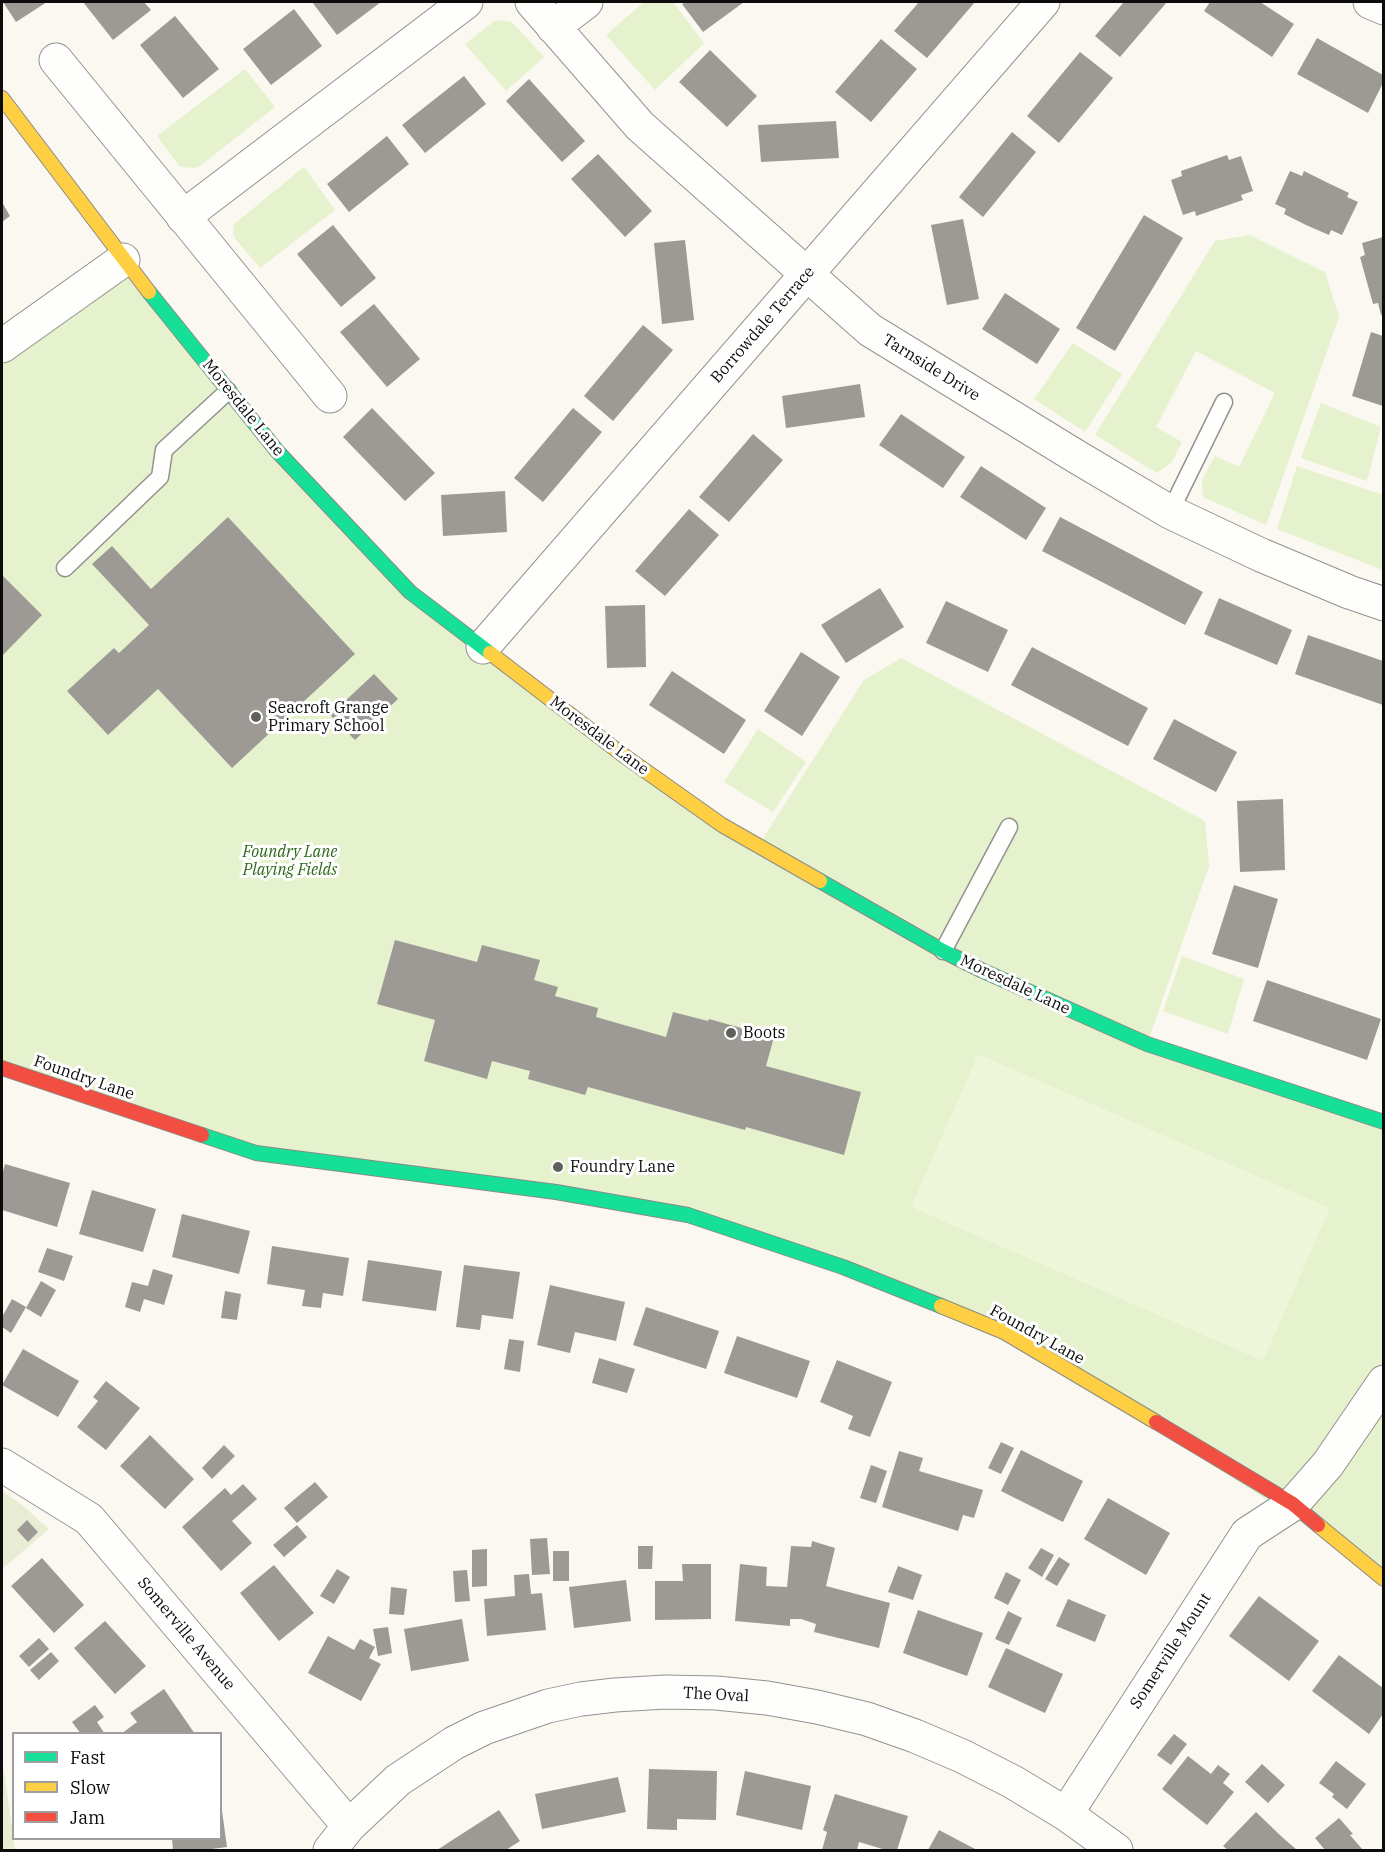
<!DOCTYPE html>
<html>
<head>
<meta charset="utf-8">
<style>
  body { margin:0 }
  #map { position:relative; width:1385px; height:1852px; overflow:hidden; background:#faf8f0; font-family:"IBM Plex Serif",serif }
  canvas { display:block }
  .frame { position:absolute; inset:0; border:3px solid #0c0c0c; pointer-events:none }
  .legend { position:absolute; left:12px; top:1732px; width:210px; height:108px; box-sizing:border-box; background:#fff; border:2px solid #9e9e9e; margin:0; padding:8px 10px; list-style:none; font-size:18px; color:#0c0c0c }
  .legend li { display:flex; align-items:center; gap:12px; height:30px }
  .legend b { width:30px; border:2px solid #9e9e9e }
</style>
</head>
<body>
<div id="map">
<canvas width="1385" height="1852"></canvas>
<div class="frame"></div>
<ul class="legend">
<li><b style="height:8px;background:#16e098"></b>Fast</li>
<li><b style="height:8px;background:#ffcf43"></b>Slow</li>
<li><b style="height:8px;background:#f24e42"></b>Jam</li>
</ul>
</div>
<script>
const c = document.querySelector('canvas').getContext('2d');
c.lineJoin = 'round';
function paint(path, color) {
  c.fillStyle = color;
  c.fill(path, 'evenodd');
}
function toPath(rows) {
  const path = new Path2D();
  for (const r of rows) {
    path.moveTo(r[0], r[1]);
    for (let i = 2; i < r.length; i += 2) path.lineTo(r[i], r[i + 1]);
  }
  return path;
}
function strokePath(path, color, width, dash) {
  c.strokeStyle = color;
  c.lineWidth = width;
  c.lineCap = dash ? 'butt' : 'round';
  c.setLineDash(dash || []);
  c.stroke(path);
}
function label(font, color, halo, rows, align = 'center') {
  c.font = font + ' "IBM Plex Serif",serif';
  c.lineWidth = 6;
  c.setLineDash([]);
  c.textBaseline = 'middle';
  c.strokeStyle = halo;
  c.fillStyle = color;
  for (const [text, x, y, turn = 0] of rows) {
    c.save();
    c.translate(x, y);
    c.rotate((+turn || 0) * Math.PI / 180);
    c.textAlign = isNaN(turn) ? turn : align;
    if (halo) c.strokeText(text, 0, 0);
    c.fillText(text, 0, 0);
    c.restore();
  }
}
const green = toPath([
  [644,2,673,2,704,43,655,90,606,35],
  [499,20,511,22,516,26,544,57,506,91,465,44,493,22],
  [245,69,275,107,200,166,194,168,180,167,157,136],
  [304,167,335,210,260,268,234,237,233,232,234,224],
  [1249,235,1325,272,1339,317,1266,525,1203,497,1202,480,1215,456,1239,467,1275,393,1196,351,1156,427,1182,442,1172,462,1157,473,1095,435,1215,241],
  [123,260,410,592,758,846,864,680,901,658,1205,821,1209,866,1147,1044,1383,1122,1383,1574,1004,1332,687,1215,256,1153,2,1068,2,346],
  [1073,343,1122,374,1085,432,1034,399],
  [1321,403,1381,427,1367,481,1301,458],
  [1297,466,1383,495,1383,570,1277,529],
  [758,729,806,762,773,812,724,782],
  [1182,956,1244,979,1228,1034,1163,1011]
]);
const cemetery = toPath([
  [2,1491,22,1505,49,1529,2,1569],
  [2,1757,15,1850,2,1850]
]);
const pitch = toPath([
  [978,1054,1330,1208,1263,1361,911,1207]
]);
const building = toPath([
  [3,2,47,2,16,22],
  [83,2,144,2,151,10,113,40],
  [312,2,381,2,337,35],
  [686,2,744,2,703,32,682,4],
  [919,2,975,2,927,58,894,31],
  [1124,2,1167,2,1120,57,1095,36],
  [1210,2,1260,2,1294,24,1272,57,1204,11],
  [294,9,322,46,271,85,243,49],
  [175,16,219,69,183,98,140,45],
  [1317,38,1383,75,1383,83,1368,113,1297,74],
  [881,39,917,69,871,122,835,92],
  [710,50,757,96,727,127,679,82],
  [1080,52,1113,78,1059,143,1027,116],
  [464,76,486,104,425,153,402,125],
  [529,79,585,141,562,162,506,101],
  [836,121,839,158,761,162,758,125],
  [1012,132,1036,152,983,217,959,197],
  [387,136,409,164,349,212,327,184],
  [598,154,652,211,625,237,571,179],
  [1227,155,1229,160,1241,156,1253,191,1241,195,1243,200,1196,216,1195,211,1183,215,1171,180,1182,176,1181,171],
  [1290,171,1302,176,1304,171,1326,182,1349,193,1347,197,1358,202,1342,235,1331,230,1329,235,1306,225,1284,214,1286,209,1275,204],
  [2,202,10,216,2,222],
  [1144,215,1183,238,1115,351,1076,328],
  [963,219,979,299,947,305,931,225],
  [333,225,376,278,341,307,297,254],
  [1383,237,1383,314,1381,315,1378,303,1373,304,1360,257,1365,255,1362,243],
  [685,240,694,320,662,324,654,243],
  [1005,293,1060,329,1037,364,982,329],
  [374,304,420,359,387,387,340,332],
  [643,325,673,350,613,421,584,396],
  [1371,332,1383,336,1383,406,1352,396],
  [860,384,865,417,786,428,782,396],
  [372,408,435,473,405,501,343,437],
  [573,408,602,432,543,502,514,478],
  [901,414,965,457,943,488,879,445],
  [753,434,783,460,729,522,699,497],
  [981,466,1046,508,1026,540,960,497],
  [505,491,507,532,443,536,441,495],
  [689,509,719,535,665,596,635,571],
  [228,517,355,654,232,768,158,689,108,735,67,691,114,648,119,653,149,625,92,564,112,546,151,589],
  [1060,517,1203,592,1185,625,1042,551],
  [2,575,42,615,2,656],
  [880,588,904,627,846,663,821,625],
  [1219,598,1292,630,1277,665,1204,634],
  [946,601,1008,630,988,672,926,643],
  [645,605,646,667,607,668,605,606],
  [1308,635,1383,661,1383,705,1295,674],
  [1032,647,1148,708,1128,746,1011,685],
  [801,652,840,677,802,736,764,711],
  [672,671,746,720,724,754,649,705],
  [374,674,398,699,355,740,330,715],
  [1174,719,1237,752,1216,792,1153,759],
  [1283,799,1285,870,1240,872,1237,801],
  [1234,885,1278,899,1258,968,1212,954],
  [395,940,477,962,482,945,540,960,534,980,558,987,555,996,598,1008,596,1017,666,1037,673,1012,708,1021,709,1019,774,1037,766,1066,861,1092,844,1155,746,1127,745,1130,588,1087,585,1095,528,1079,530,1071,492,1061,487,1079,424,1061,435,1020,377,1004],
  [1267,980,1381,1019,1367,1060,1253,1021],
  [5,1164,70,1183,57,1227,2,1210,2,1175],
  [92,1190,156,1209,143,1252,79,1234],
  [182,1214,250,1231,239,1274,172,1257],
  [272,1246,349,1258,343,1296,323,1293,321,1308,302,1306,305,1290,267,1284],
  [47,1248,73,1256,64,1281,38,1272],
  [368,1260,442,1271,436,1311,362,1301],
  [464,1265,520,1272,513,1319,482,1315,480,1330,456,1327],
  [153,1269,173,1275,164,1305,144,1299,140,1312,125,1307,132,1282,148,1286],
  [41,1281,56,1290,41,1317,26,1308],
  [550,1285,625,1302,616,1341,575,1332,570,1353,537,1345],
  [225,1291,241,1294,237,1320,221,1318],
  [12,1299,26,1307,11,1333,2,1327,2,1317],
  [646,1307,719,1331,706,1369,633,1345],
  [737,1336,810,1361,797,1398,724,1373],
  [509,1339,524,1341,520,1372,504,1369],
  [23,1349,79,1381,58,1417,2,1385],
  [599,1358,635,1369,627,1393,592,1383],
  [837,1360,892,1382,870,1437,848,1429,853,1416,820,1402],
  [106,1381,140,1408,106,1450,77,1427,98,1401,93,1397],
  [150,1435,194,1479,165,1509,120,1466],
  [1001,1442,1014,1448,1001,1474,988,1468],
  [224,1445,235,1456,212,1479,202,1468],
  [1021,1450,1083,1481,1063,1522,1001,1491],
  [899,1451,923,1458,919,1471,983,1490,974,1518,963,1515,958,1531,882,1507],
  [871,1465,887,1471,876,1503,860,1498],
  [315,1482,328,1497,297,1523,284,1508],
  [243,1484,257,1499,232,1521,252,1543,221,1571,182,1527,225,1488,231,1495],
  [1108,1498,1170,1533,1146,1575,1084,1539],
  [27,1520,38,1532,28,1542,17,1530],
  [297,1525,307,1537,284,1557,273,1545],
  [547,1538,550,1574,532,1575,530,1539],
  [812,1541,835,1548,826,1586,890,1603,879,1648,814,1632,816,1624,801,1619,790,1619,790,1626,735,1621,740,1564,767,1567,766,1586,787,1587,791,1546,811,1547],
  [638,1546,653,1546,652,1569,638,1569],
  [1041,1548,1054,1555,1042,1577,1028,1568],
  [487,1549,487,1586,472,1587,472,1550],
  [553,1551,569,1551,569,1581,553,1581],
  [1059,1557,1070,1564,1057,1586,1045,1579],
  [42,1558,84,1605,54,1633,11,1586],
  [682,1564,711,1564,711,1619,655,1620,655,1581,683,1581],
  [274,1565,314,1613,279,1641,240,1593],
  [898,1566,922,1575,913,1600,888,1592],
  [337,1569,350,1577,334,1604,320,1596],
  [467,1570,470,1601,455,1602,453,1571],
  [1006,1572,1021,1580,1008,1605,994,1598],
  [529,1574,531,1594,542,1593,546,1630,487,1636,484,1599,515,1596,514,1575],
  [626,1580,631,1621,574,1628,569,1587],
  [391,1587,407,1589,404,1615,389,1614],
  [1259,1596,1319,1641,1289,1681,1229,1636],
  [1068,1599,1106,1615,1095,1642,1056,1626],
  [918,1610,983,1633,967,1676,903,1653],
  [1008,1611,1022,1618,1009,1645,995,1639],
  [462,1619,469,1661,411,1671,404,1629],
  [105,1621,146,1666,115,1694,74,1648],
  [388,1627,392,1653,378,1656,373,1629],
  [328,1636,354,1650,360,1639,375,1647,369,1658,381,1664,361,1701,308,1673],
  [39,1638,49,1649,29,1667,19,1656],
  [1006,1648,1063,1674,1045,1713,988,1687],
  [51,1652,59,1661,39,1680,30,1670],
  [1339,1655,1383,1688,1383,1714,1369,1734,1312,1691],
  [164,1689,195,1734,121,1734,137,1722,130,1713],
  [95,1705,104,1717,97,1722,105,1734,81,1734,72,1722],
  [1174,1734,1187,1744,1171,1765,1157,1755],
  [1188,1756,1211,1774,1218,1765,1230,1774,1223,1783,1234,1792,1207,1825,1162,1789],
  [1336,1761,1366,1784,1347,1809,1332,1797,1334,1794,1319,1783],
  [1262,1764,1285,1785,1268,1803,1245,1782],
  [649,1769,717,1771,716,1820,677,1819,677,1830,647,1829],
  [745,1771,811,1786,802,1830,736,1815],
  [618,1777,626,1812,542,1829,535,1794],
  [835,1794,908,1816,897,1850,886,1850,859,1842,857,1850,822,1850,827,1832,823,1830],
  [499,1810,520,1841,506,1850,437,1850],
  [220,1811,222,1811,227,1847,204,1850,173,1850,172,1839,220,1839],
  [1256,1812,1282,1837,1297,1850,1228,1850,1223,1846],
  [1339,1818,1353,1834,1350,1835,1363,1850,1325,1850,1315,1838],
  [939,1830,977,1850,928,1850]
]);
const lane = toPath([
  [1170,512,1224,402],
  [65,568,160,477,164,450,228,391],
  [943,951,1009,827]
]);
const street = toPath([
  [532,2,640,126,870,330,1077,457,1170,512,1261,555,1349,592,1384,604],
  [1370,2,1384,8],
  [553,27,586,2],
  [56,60,330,396],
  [183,217,466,2],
  [2,346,123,260],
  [483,647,1043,2],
  [2,1465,89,1519,349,1826],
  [1066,1814,1247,1534,1293,1504,1328,1464,1384,1382],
  [330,1850,349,1826,398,1780,454,1743,484,1728,548,1706,581,1699,615,1695,665,1692,716,1693,767,1698,817,1707,867,1719,915,1736,962,1756,1013,1782,1066,1814,1116,1850]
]);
const fast = toPath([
  [149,292,277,451,410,592,490,653],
  [820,881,943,951,981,970,1147,1044,1384,1122],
  [202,1135,256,1153,556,1192,688,1215,843,1267,941,1306]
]);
const slow = toPath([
  [2,98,149,292],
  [490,653,623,755,722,825,820,881],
  [941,1306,1004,1332,1156,1422],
  [1318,1525,1384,1579]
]);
const jam = toPath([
  [2,1068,202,1135],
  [1156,1422,1293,1504,1318,1525]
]);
const markers = [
  [256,717,6,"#5f5f5c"],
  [731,1033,6,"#5f5f5c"],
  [558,1167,6,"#5f5f5c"]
];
const streetNames = [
  ["Borrowdale Terrace",763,325,-49],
  ["Tarnside Drive",931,368,32],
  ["Moresdale Lane",243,408,51],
  ["Moresdale Lane",599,736,37],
  ["Moresdale Lane",1015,985,25],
  ["Foundry Lane",84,1078,19],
  ["Foundry Lane",1037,1335,29],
  ["Somerville Avenue",186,1634,50],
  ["Somerville Mount",1171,1651,-57],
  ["The Oval",716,1695,3]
];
const poiNames = [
  ["Seacroft Grange",268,708],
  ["Primary School",268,726],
  ["Boots",743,1033],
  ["Foundry Lane",570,1167]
];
const parkNames = [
  ["Foundry Lane",290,852],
  ["Playing Fields",290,870]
];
paint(green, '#e5f2cd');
paint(cemetery, '#e7ecd2');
paint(pitch, '#eef5d8');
paint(building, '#9d9a96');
strokePath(lane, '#93928f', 19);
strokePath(street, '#93928f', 35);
strokePath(fast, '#8a8985', 16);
strokePath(slow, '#8a8985', 16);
strokePath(jam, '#8a8985', 16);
strokePath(lane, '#fefefd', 16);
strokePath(street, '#fefefd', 33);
strokePath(fast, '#16e098', 14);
strokePath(slow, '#ffcf43', 14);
strokePath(jam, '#f24e42', 14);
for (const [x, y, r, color] of markers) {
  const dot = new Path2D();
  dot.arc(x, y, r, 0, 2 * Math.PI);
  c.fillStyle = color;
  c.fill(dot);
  strokePath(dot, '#fff', 2);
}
label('16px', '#0c0c0c', '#fff', streetNames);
label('16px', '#0c0c0c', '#fff', poiNames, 'left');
label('italic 16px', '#2c6917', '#fff', parkNames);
</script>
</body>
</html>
